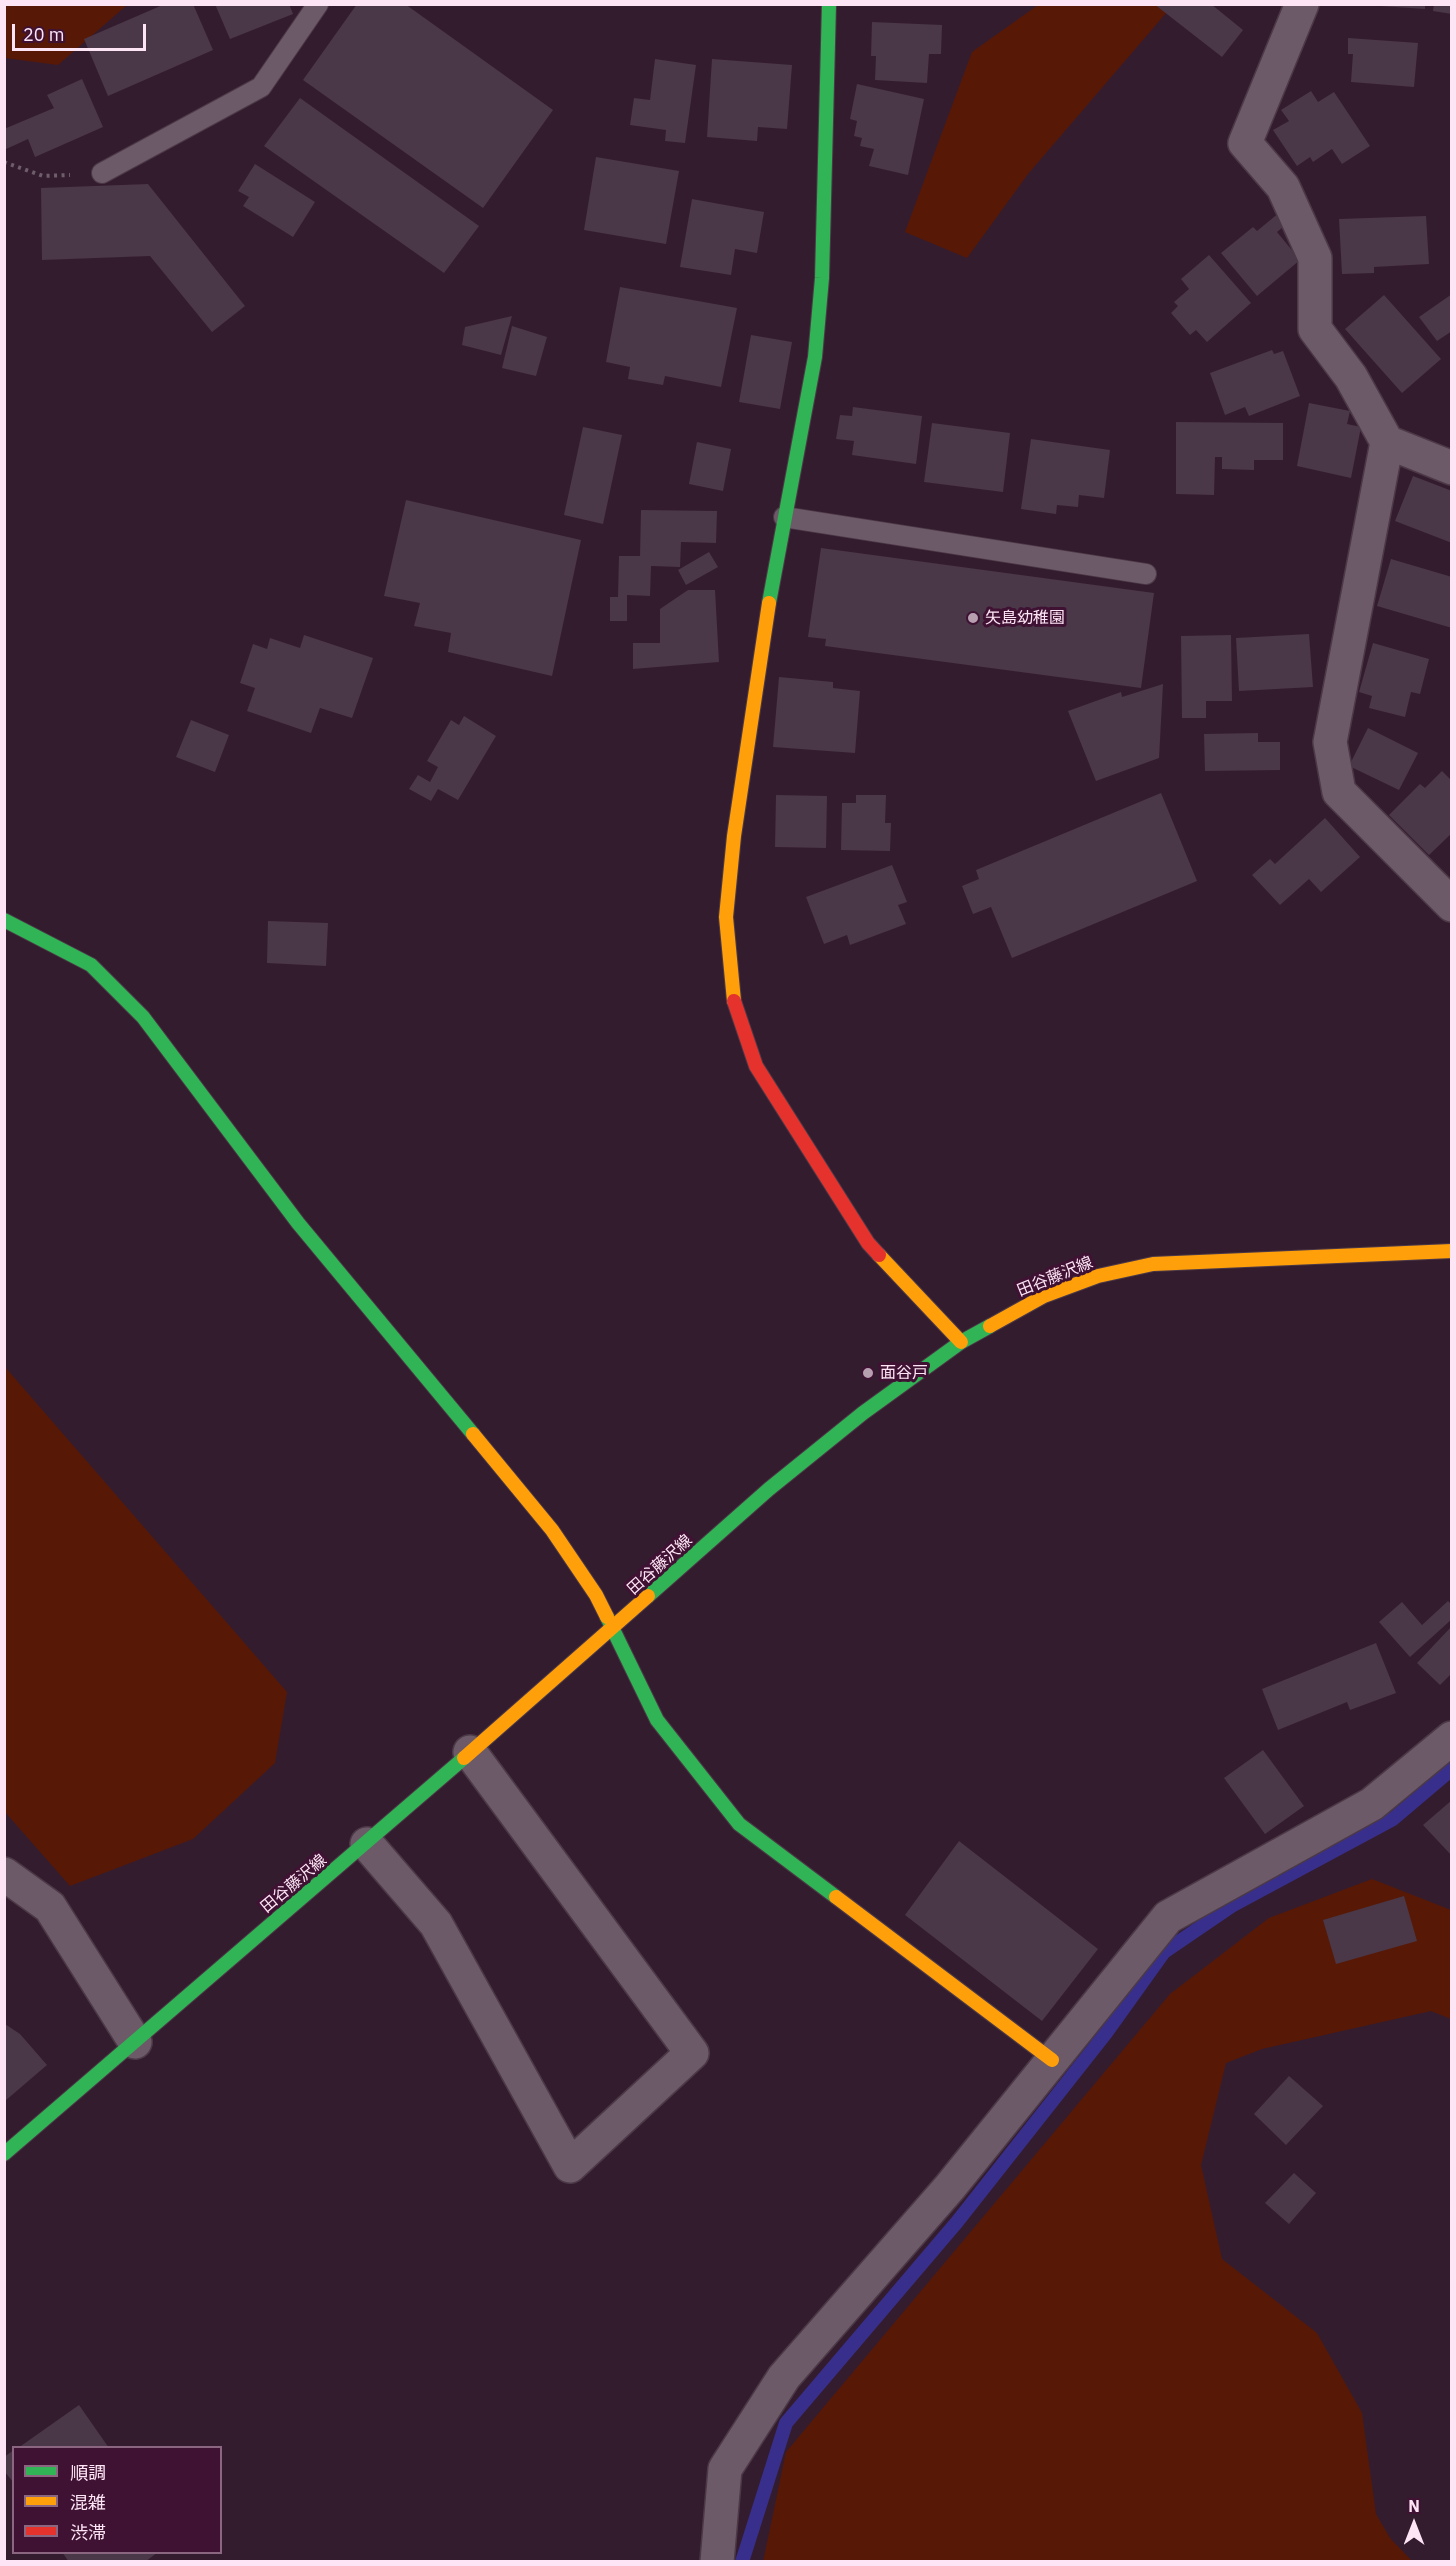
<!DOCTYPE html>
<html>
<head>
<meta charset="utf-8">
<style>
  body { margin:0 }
  #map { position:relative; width:1456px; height:2566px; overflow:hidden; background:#341c2f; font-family:"IBM Plex Sans","Noto Sans JP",sans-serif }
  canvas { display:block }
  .frame { position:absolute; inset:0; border:6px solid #fee5f5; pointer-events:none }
  .legend { position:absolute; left:12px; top:2446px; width:210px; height:108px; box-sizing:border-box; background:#3f1234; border:2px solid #8b6681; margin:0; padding:8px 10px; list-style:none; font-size:18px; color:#fee5f5 }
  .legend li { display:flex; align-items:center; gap:12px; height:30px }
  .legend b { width:30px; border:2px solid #8b6681 }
  .north { position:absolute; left:1384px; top:2494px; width:60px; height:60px; -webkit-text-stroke:4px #3f1234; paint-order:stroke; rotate:0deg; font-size:16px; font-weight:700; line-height:24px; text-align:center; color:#fee5f5 }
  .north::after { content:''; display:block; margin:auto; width:21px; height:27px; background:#fee5f5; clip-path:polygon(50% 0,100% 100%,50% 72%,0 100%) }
  .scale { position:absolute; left:12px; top:24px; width:134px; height:27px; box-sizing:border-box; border:3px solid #fee5f5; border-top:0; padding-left:8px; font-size:18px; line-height:21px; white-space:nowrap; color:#fee5f5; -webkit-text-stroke:4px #3f1234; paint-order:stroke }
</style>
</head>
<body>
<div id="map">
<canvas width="1456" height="2566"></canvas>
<div class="frame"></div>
<ul class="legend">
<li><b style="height:8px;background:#30b455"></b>順調</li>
<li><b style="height:8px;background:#ff9f0a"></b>混雑</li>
<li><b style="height:8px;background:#e5322d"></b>渋滞</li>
</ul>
<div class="north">N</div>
<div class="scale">20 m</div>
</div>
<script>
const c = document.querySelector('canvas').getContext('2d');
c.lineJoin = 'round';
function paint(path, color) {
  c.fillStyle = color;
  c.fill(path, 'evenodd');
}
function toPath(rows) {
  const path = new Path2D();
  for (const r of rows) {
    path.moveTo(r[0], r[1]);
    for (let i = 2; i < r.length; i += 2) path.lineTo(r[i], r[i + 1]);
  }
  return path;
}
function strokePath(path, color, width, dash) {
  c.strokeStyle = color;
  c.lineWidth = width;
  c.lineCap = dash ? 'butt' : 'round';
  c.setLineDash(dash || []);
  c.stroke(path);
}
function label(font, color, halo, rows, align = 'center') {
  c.font = font + ' "IBM Plex Sans","Noto Sans JP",sans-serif';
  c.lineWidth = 6;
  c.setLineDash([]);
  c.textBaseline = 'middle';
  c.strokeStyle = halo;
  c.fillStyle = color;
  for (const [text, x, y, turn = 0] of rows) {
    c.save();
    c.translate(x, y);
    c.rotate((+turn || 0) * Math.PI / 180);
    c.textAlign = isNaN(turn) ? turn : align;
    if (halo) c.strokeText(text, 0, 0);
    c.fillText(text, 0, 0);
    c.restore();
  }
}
const green = toPath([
  [5,5,127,5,58,65,5,58],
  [1038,5,1173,5,1028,174,967,258,905,232,972,52],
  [5,1367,287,1692,275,1763,193,1839,70,1886,5,1812],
  [1372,1879,1451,1910,1451,2019,1431,2011,1262,2049,1226,2063,1201,2165,1222,2259,1317,2333,1362,2413,1376,2514,1390,2538,1412,2561,763,2562,786,2452,1170,1994,1269,1918]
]);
const stream = toPath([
  [742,2562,786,2423,957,2222,1106,2033,1164,1952,1233,1905,1393,1819,1452,1769]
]);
const building = toPath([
  [165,4,193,4,213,50,108,96,84,39],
  [215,4,289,4,293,14,230,39],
  [357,4,405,4,553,110,483,208,303,80],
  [1154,4,1211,4,1243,30,1222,57],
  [1380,4,1425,4,1425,9,1380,6],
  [1434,4,1452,4,1452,14,1433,11],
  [872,22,942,25,941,54,929,54,927,83,875,80,876,56,871,56],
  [1348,38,1418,43,1414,87,1351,82,1353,54,1348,54],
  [655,59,696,65,685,143,665,141,666,130,630,125,634,98,650,100],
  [712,59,792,65,787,129,758,127,757,141,707,137],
  [82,79,103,127,35,157,28,139,4,150,4,129,54,108,47,95],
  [857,84,924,99,908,175,869,166,874,149,860,146,862,138,854,136,857,121,850,119],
  [1311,91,1318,102,1334,92,1370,146,1342,164,1332,149,1313,162,1310,157,1297,166,1273,130,1289,121,1281,110],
  [300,98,479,226,444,273,264,146],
  [596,157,679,171,666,244,584,230],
  [255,164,315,202,293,237,243,206,249,197,238,191],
  [148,184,245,306,212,332,150,256,42,260,41,188],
  [692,199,764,212,757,253,735,249,731,275,680,267],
  [1280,212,1289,222,1277,232,1300,260,1257,296,1221,253,1253,227,1257,231],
  [1426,216,1429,264,1374,267,1374,273,1342,274,1339,219],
  [1209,255,1251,303,1207,342,1196,330,1190,335,1171,313,1178,306,1174,302,1189,289,1181,279],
  [620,287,737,308,721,387,665,376,663,385,628,379,630,367,606,362],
  [1452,294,1452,331,1437,341,1419,317],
  [1384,295,1441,359,1402,393,1345,329],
  [512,316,501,355,462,345,465,327],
  [512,326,547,337,536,376,502,368],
  [751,335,792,342,780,409,739,402],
  [1272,350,1274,354,1283,351,1300,396,1249,416,1245,407,1225,415,1210,373],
  [1309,403,1350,411,1347,424,1361,427,1351,478,1297,466],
  [853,407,922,416,916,464,852,455,854,441,836,439,840,415,852,416],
  [1176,422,1283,423,1283,460,1254,460,1254,470,1222,469,1222,457,1215,457,1214,495,1176,494],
  [932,423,1010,433,1003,492,924,482],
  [583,427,622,435,603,524,564,515],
  [1031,439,1110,450,1104,498,1079,495,1078,507,1057,505,1056,514,1021,509],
  [697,442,731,449,723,491,689,484],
  [1413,476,1452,491,1452,543,1395,521],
  [406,500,581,540,552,676,448,652,451,633,414,626,420,603,384,596],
  [641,510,717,511,716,543,681,542,680,567,651,566,650,596,627,595,627,621,610,621,610,597,618,597,619,556,640,556],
  [821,548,1154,593,1141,688,825,646,826,639,808,637],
  [709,552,718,567,686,585,678,570],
  [1391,559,1452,577,1452,628,1377,606],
  [688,590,715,590,719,662,633,669,633,643,660,643,660,609],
  [1309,634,1313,687,1239,691,1236,638],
  [304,635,373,658,352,718,320,708,311,733,247,711,255,688,240,683,253,644,267,649,270,638,300,648],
  [1231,635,1232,701,1206,701,1206,718,1182,718,1181,636],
  [1373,643,1429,659,1420,694,1411,692,1405,717,1369,708,1372,696,1359,692],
  [779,677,833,682,833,688,860,691,855,753,773,747],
  [1163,684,1159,758,1096,781,1068,711,1121,692,1122,697],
  [464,716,496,736,458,800,438,789,431,801,409,789,418,775,430,782,438,767,427,761,451,720,459,725],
  [191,720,229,735,215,772,176,757],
  [1368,728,1418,753,1399,790,1349,766],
  [1258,733,1258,742,1280,742,1280,770,1205,771,1204,734],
  [1442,771,1452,781,1452,833,1429,855,1389,815,1420,784,1425,788],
  [1161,793,1197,881,1012,958,991,907,973,914,962,886,979,879,976,870],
  [776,795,827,796,826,848,775,847],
  [856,795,886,795,885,823,891,823,890,851,841,850,842,803,856,803],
  [1325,818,1360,857,1321,892,1309,879,1280,905,1252,875,1270,859,1275,864],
  [892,865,907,902,898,905,906,924,850,945,847,935,824,944,806,897],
  [268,921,328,923,326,966,267,963],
  [1448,1601,1452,1605,1452,1619,1410,1657,1379,1622,1402,1602,1422,1625],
  [1452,1626,1452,1673,1440,1685,1417,1663],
  [1376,1643,1396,1693,1350,1710,1347,1702,1278,1730,1262,1689],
  [1263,1750,1304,1806,1265,1834,1224,1778],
  [1452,1800,1452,1856,1423,1825],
  [959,1841,1098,1949,1042,2021,905,1915],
  [1404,1896,1417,1941,1336,1964,1323,1920],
  [5,2024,20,2034,47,2065,5,2101],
  [1289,2076,1323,2106,1286,2145,1254,2114],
  [1294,2173,1316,2193,1289,2224,1265,2203],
  [79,2405,109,2448,18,2448],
  [14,2450,14,2483,4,2471,4,2457],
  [62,2552,158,2552,145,2562,69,2562]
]);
const path = toPath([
  [4,162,43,176,70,175]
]);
const lane = toPath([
  [102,173,261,87,318,4],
  [784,517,1146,574]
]);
const street = toPath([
  [1302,4,1245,143,1283,187,1315,258,1315,329,1351,377,1387,442,1330,742,1339,792,1452,905],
  [1387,442,1452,468],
  [367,1844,436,1924,570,2166,692,2053,470,1752],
  [4,1874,50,1907,135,2042],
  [717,2562,725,2469,784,2377,950,2187,1168,1917,1372,1804,1452,1738]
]);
const fast = toPath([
  [769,603,815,357,822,278,829,4],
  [4,920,91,965,143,1017,298,1223,473,1434],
  [648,1596,769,1489,863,1413,961,1342,990,1326],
  [607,1617,657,1720,739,1824,836,1897],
  [4,2154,464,1758]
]);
const slow = toPath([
  [734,1001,726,917,734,836,769,603],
  [879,1255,961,1342],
  [990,1326,1044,1296,1098,1276,1153,1264,1452,1251],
  [473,1434,552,1530,596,1595,607,1617],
  [464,1758,648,1596],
  [836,1897,1052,2060]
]);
const jam = toPath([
  [734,1001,756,1066,868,1243,879,1255]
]);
const markers = [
  [973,618,6,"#b79fb0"],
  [868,1373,6,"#b79fb0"]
];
const poiNames = [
  ["矢島幼稚園",985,618],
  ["面谷戸",880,1373]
];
const streetNames = [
  ["田谷藤沢線",1055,1277,-22],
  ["田谷藤沢線",660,1565,-42],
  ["田谷藤沢線",294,1884,-40]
];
paint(green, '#571906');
strokePath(stream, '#382f8c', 14);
paint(building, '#4a3748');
strokePath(lane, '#4c3947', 22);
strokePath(street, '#4c3947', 36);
strokePath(fast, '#4c3947', 16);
strokePath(slow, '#4c3947', 16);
strokePath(jam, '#4c3947', 16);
strokePath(path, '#6e5d6a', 4, [3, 4.5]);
strokePath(lane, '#6d5a68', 20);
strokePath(street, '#6d5a68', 33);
strokePath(fast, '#30b455', 14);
strokePath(slow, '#ff9f0a', 14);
strokePath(jam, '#e5322d', 14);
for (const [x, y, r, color] of markers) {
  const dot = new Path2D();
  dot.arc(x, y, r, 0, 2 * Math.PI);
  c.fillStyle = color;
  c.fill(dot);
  strokePath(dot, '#3f1234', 2);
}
label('16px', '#fee5f5', '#3f1234', poiNames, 'left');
label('16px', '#fee5f5', '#3f1234', streetNames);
</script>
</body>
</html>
